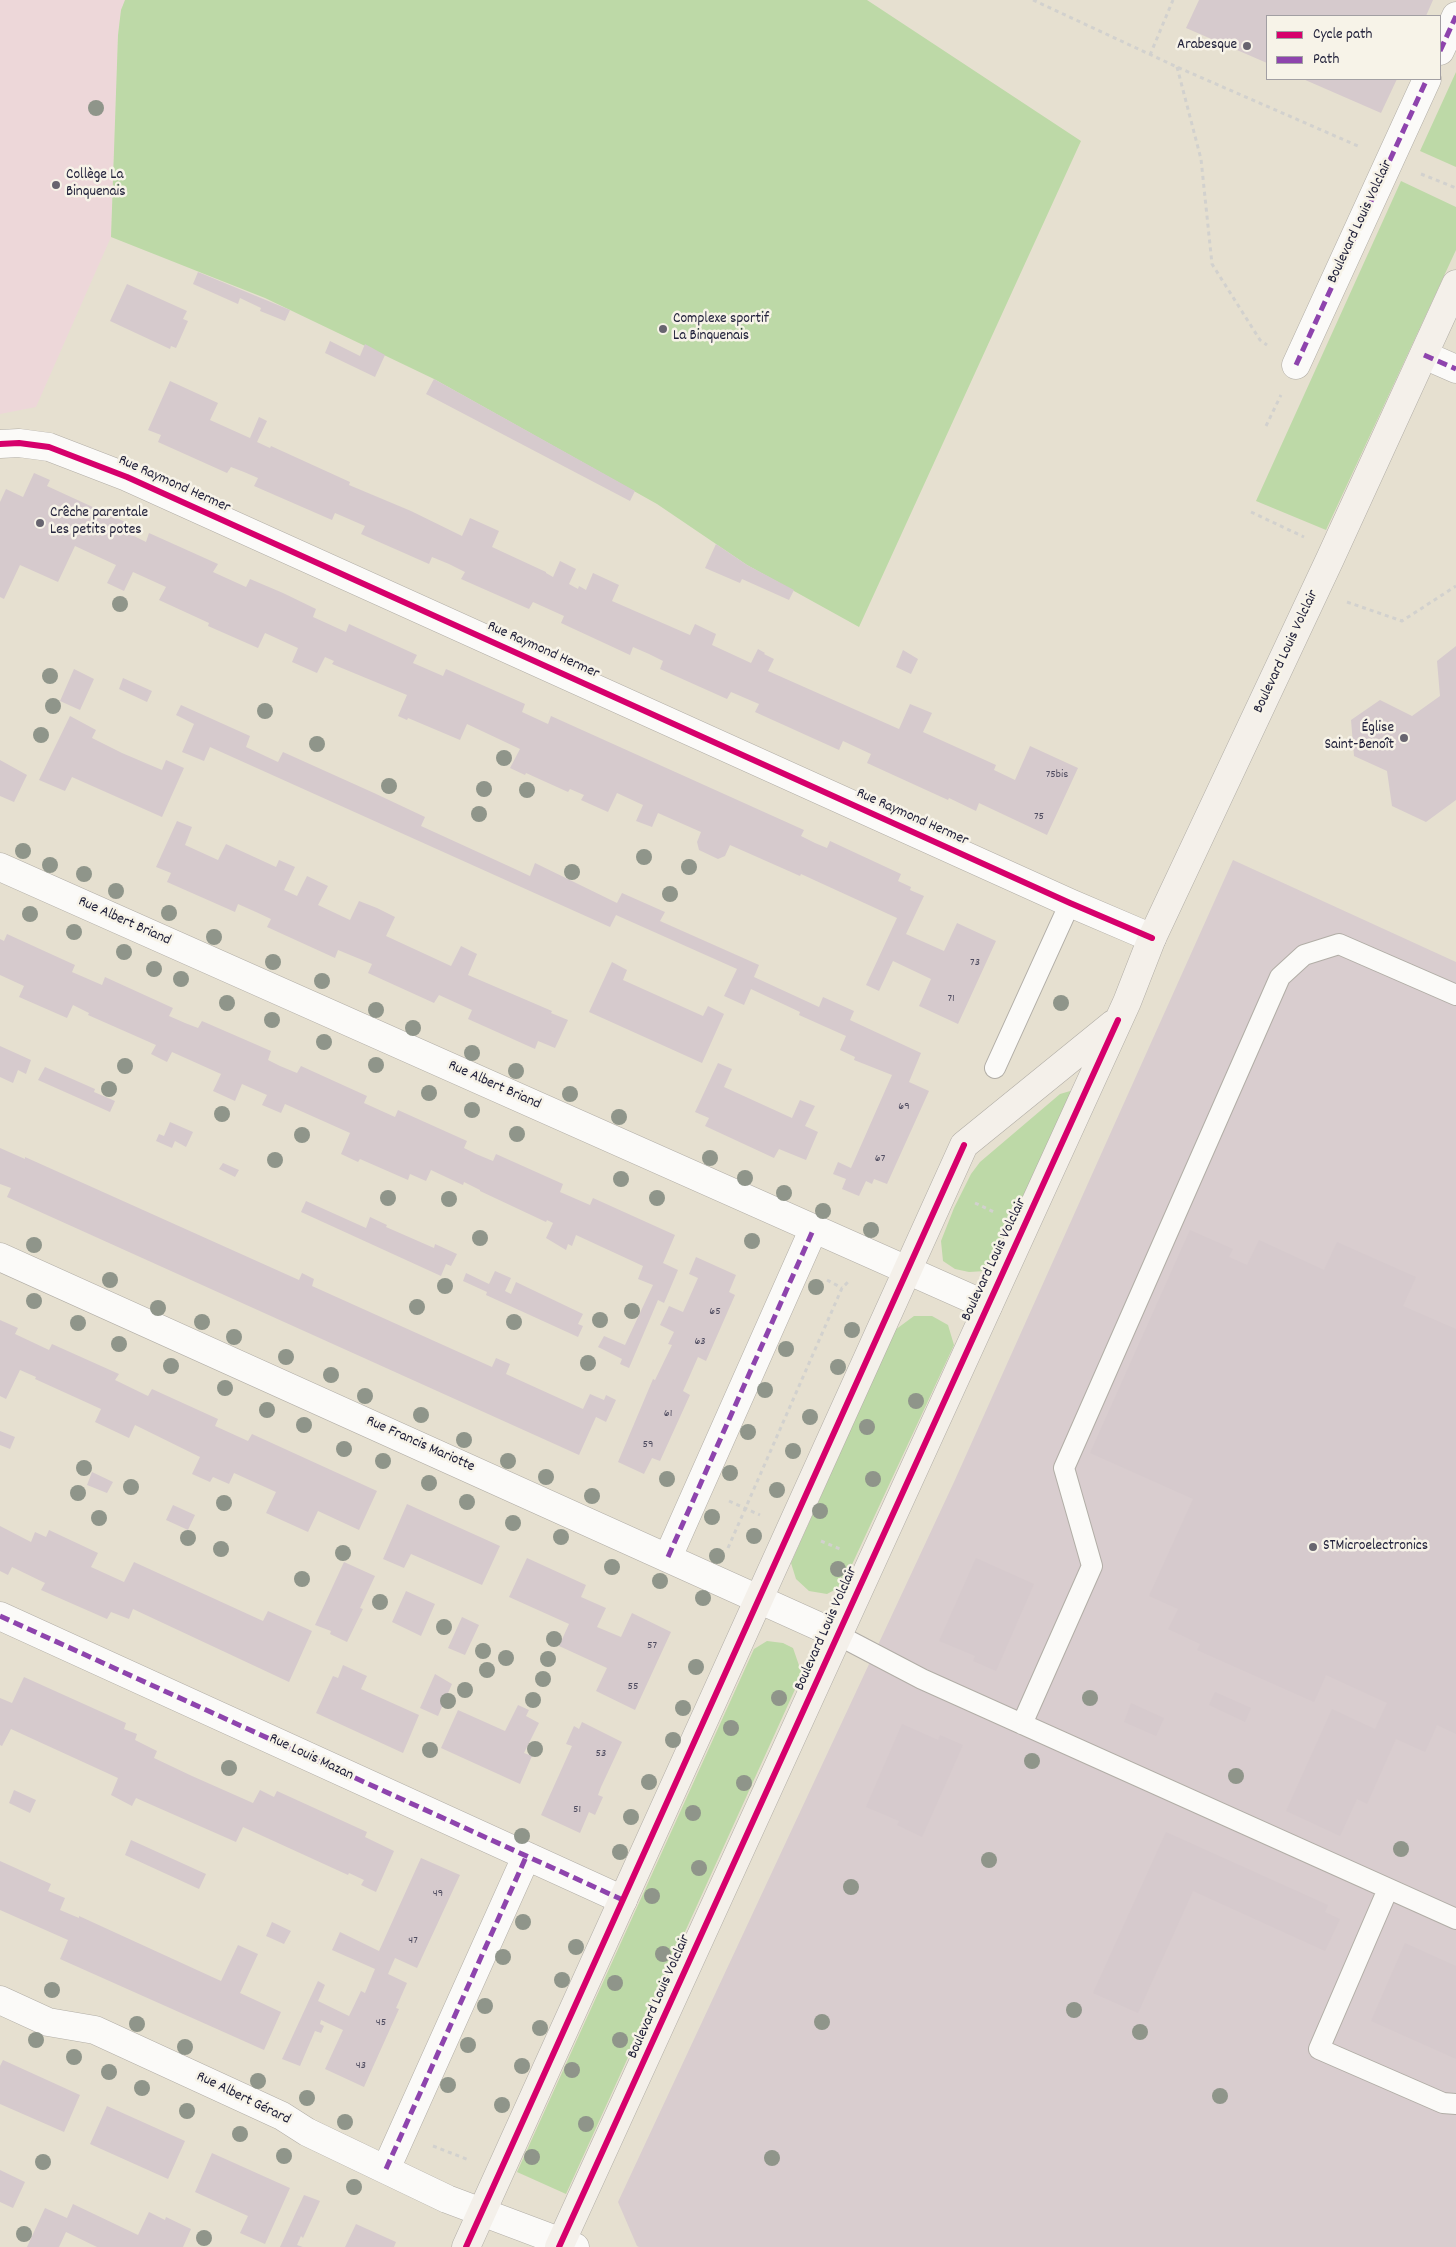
<!DOCTYPE html>
<html>
<head>
<meta charset="utf-8">
<style>
  body { margin:0 }
  #map { position:relative; width:1456px; height:2247px; overflow:hidden; background:#e6e0d0; font-family:Dekko,sans-serif }
  canvas { display:block }
  .legend { position:absolute; left:1266px; top:15px; width:175px; height:65px; box-sizing:border-box; background:#f7f3e8; border:1px solid #a29fa3; margin:0; padding:6px 9px; list-style:none; font-size:15px; color:#22223b }
  .legend li { display:flex; align-items:center; gap:10px; height:25px }
  .legend b { width:25px; border:1px solid #a29fa3 }
</style>
</head>
<body>
<div id="map">
<canvas width="1456" height="2247"></canvas>
<ul class="legend">
<li><b style="height:6px;background:#d6006c"></b>Cycle path</li>
<li><b style="height:6px;background:#8e44ad"></b>Path</li>
</ul>
</div>
<script>
const c = document.querySelector('canvas').getContext('2d');
c.lineJoin = 'round';
function paint(path, color) {
  c.fillStyle = color;
  c.fill(path, 'evenodd');
}
function toPath(rows) {
  const path = new Path2D();
  for (const r of rows) {
    path.moveTo(r[0], r[1]);
    for (let i = 2; i < r.length; i += 2) path.lineTo(r[i], r[i + 1]);
  }
  return path;
}
function strokePath(path, color, width, dash) {
  c.strokeStyle = color;
  c.lineWidth = width;
  c.lineCap = dash ? 'butt' : 'round';
  c.setLineDash(dash || []);
  c.stroke(path);
}
function label(font, color, halo, rows, align = 'center') {
  c.font = font + ' Dekko,sans-serif';
  c.lineWidth = 5;
  c.setLineDash([]);
  c.textBaseline = 'middle';
  c.strokeStyle = halo;
  c.fillStyle = color;
  for (const [text, x, y, turn = 0] of rows) {
    c.save();
    c.translate(x, y);
    c.rotate((+turn || 0) * Math.PI / 180);
    c.textAlign = isNaN(turn) ? turn : align;
    if (halo) c.strokeText(text, 0, 0);
    c.fillText(text, 0, 0);
    c.restore();
  }
}
const built = toPath([
  [0,0,125,0,121,10,118,35,111,237,36,407,0,414]
]);
const industrial = toPath([
  [1233,860,1456,962,1456,2247,639,2247,637,2246,618,2202,954,1482]
]);
const green = toPath([
  [125,0,867,0,1081,141,859,627,747,565,657,504,434,379,265,298,111,237,118,35,121,10],
  [1456,72,1456,167,1420,151],
  [1401,181,1456,207,1456,250,1326,530,1256,501],
  [1077,1089,985,1271,969,1272,955,1269,943,1261,941,1241,954,1208,971,1174,980,1162,1060,1094],
  [914,1316,932,1316,948,1325,954,1345,842,1586,827,1594,809,1591,796,1579,791,1563,895,1330],
  [767,1641,783,1643,793,1648,802,1674,566,2194,517,2172,754,1649]
]);
const building = toPath([
  [1199,0,1433,0,1426,16,1267,16,1267,63,1186,28],
  [1303,79,1397,79,1381,113],
  [198,272,290,310,285,321,260,311,261,308,240,298,238,304,193,284],
  [127,284,187,311,183,319,188,321,176,348,171,346,170,349,110,321],
  [330,341,360,356,365,344,385,355,375,377,325,353],
  [434,379,635,491,630,501,426,394],
  [170,381,218,403,210,420,250,438,259,417,267,421,257,442,270,448,271,446,350,482,349,485,411,511,462,536,470,518,499,531,492,547,546,572,546,573,553,577,560,561,576,569,569,584,578,589,579,586,586,590,593,573,619,585,612,601,690,635,695,624,716,634,712,645,751,663,758,649,765,653,764,654,774,659,768,671,899,729,910,704,932,713,923,732,996,765,994,770,1015,780,1030,746,1078,768,1047,835,979,803,976,811,949,798,948,800,867,763,871,754,843,741,839,750,755,712,759,704,731,692,727,699,660,669,663,661,649,654,633,647,630,655,561,623,564,616,533,602,529,609,461,579,465,572,449,564,432,557,429,564,361,534,365,526,335,513,332,520,254,486,258,478,244,472,231,467,227,473,158,442,161,435,148,430],
  [34,473,50,480,47,486,134,526,130,534,146,542,149,533,218,564,213,572,246,587,250,579,283,593,316,609,313,617,346,632,349,624,417,655,413,663,443,676,446,669,525,704,522,712,548,724,551,716,804,830,801,836,815,843,827,848,830,841,901,874,898,881,911,887,910,890,924,896,906,934,944,951,957,923,996,941,958,1024,919,1006,931,979,893,961,879,991,866,985,897,918,801,874,800,876,730,845,725,856,718,859,699,850,697,842,701,832,658,813,652,827,636,821,643,805,617,793,608,812,581,800,584,795,570,789,568,792,526,773,525,775,510,768,520,749,467,724,460,740,408,718,407,720,398,716,407,695,332,664,334,661,325,657,317,673,292,662,298,648,265,633,258,648,208,626,209,623,159,600,166,587,133,572,124,591,107,583,116,565,75,546,58,582,20,565,4,599,0,597,0,502,6,489,23,497],
  [716,544,747,565,794,590,789,600,742,579,740,583,705,568],
  [1456,646,1456,800,1426,822,1392,806,1387,771,1354,756,1351,720,1380,700,1412,716,1440,696,1437,661],
  [903,650,918,659,911,674,896,667],
  [74,669,94,679,80,710,60,701],
  [123,678,152,691,147,702,119,689],
  [181,705,250,736,246,747,278,762,283,752,374,793,425,817,421,826,515,869,530,876,535,863,617,903,622,893,665,912,660,921,759,965,754,977,819,1007,823,997,854,1011,850,1020,852,1021,921,1053,909,1082,929,1091,887,1184,874,1179,872,1184,866,1181,859,1196,842,1189,846,1179,833,1174,838,1162,851,1168,892,1075,854,1060,855,1057,840,1050,846,1036,799,1015,800,1012,751,989,744,1005,724,996,737,969,616,915,610,927,210,747,204,761,182,752,194,724,176,715],
  [70,716,96,730,92,738,122,753,162,770,166,760,184,768,162,817,72,777,65,791,39,780],
  [0,760,27,775,14,802,0,796],
  [177,821,192,827,185,845,218,860,226,844,276,867,279,860,295,867,284,890,297,896,307,876,328,886,318,905,350,920,359,901,377,908,395,917,386,936,451,966,461,946,477,954,468,975,552,1011,551,1013,568,1020,555,1048,538,1041,535,1049,468,1019,472,1010,439,995,434,1003,368,973,372,964,338,950,335,958,267,927,271,919,256,912,238,904,235,912,167,882,171,873,156,867],
  [7,934,75,965,72,972,102,985,105,977,173,1008,169,1016,185,1023,198,1028,202,1021,271,1051,268,1060,280,1066,297,1073,301,1066,367,1096,364,1103,395,1117,398,1110,467,1141,464,1148,476,1154,493,1161,496,1154,563,1184,560,1192,590,1205,593,1198,675,1235,663,1263,678,1270,664,1303,658,1300,629,1368,620,1364,622,1359,598,1347,604,1336,625,1345,653,1285,638,1279,643,1266,576,1235,572,1246,568,1244,566,1250,546,1238,553,1223,547,1220,546,1222,480,1191,480,1190,464,1182,463,1185,431,1170,426,1181,410,1174,408,1180,360,1159,358,1162,341,1154,350,1133,285,1104,281,1113,262,1105,267,1095,242,1084,235,1101,213,1091,221,1074,172,1052,167,1062,151,1054,156,1045,88,1015,89,1013,73,1005,67,1018,19,997,24,986,0,975,0,939,4,941],
  [612,962,627,970,623,980,703,1016,708,1006,724,1014,702,1063,589,1012],
  [0,1046,31,1060,26,1074,18,1070,13,1083,0,1077],
  [718,1063,732,1069,724,1087,792,1118,800,1100,815,1106,805,1126,818,1132,806,1160,779,1149,774,1158,705,1126,709,1118,695,1112],
  [45,1067,95,1089,94,1092,115,1101,110,1112,38,1080],
  [170,1122,193,1132,186,1147,175,1141,172,1148,156,1141,159,1134,164,1136],
  [0,1148,25,1159,25,1157,299,1280,302,1273,314,1279,312,1286,492,1367,496,1358,510,1364,506,1374,583,1409,590,1394,604,1400,606,1395,616,1400,606,1422,596,1417,579,1455,7,1197,11,1188,0,1184],
  [223,1163,239,1170,235,1177,219,1169],
  [306,1201,366,1228,370,1217,387,1225,386,1227,434,1248,435,1244,457,1254,451,1266,446,1264,441,1276,301,1212],
  [1190,1230,1233,1249,1229,1257,1247,1265,1259,1240,1324,1270,1337,1242,1416,1277,1403,1306,1456,1329,1456,1734,1437,1725,1425,1752,1396,1739,1367,1804,1357,1799,1340,1836,1286,1811,1332,1709,1375,1729,1387,1703,1326,1675,1314,1702,1197,1650,1200,1644,1168,1629,1178,1609,1149,1596,1193,1499,1090,1453],
  [696,1257,736,1275,729,1292,735,1295,706,1361,698,1357,683,1391,690,1395,660,1461,652,1458,644,1474,618,1462,653,1379,655,1380,672,1345,668,1344,674,1332,660,1325,669,1306,683,1312,698,1278,689,1274],
  [495,1271,511,1278,505,1291,511,1294,516,1282,583,1314,578,1324,583,1326,578,1337,486,1295,487,1292,463,1281,466,1273,489,1284],
  [0,1320,18,1328,15,1334,49,1350,52,1344,119,1374,115,1380,148,1396,152,1389,218,1419,215,1426,248,1441,252,1434,377,1491,359,1530,318,1511,308,1532,266,1513,276,1492,234,1473,229,1484,213,1477,210,1482,192,1474,200,1457,135,1425,129,1438,95,1422,101,1409,35,1379,36,1377,20,1370,6,1399,0,1396],
  [0,1431,15,1437,10,1449,0,1445],
  [92,1472,113,1482,107,1493,87,1485],
  [407,1504,500,1546,482,1585,411,1554,404,1568,383,1559],
  [173,1505,195,1515,188,1530,166,1520],
  [0,1526,31,1542,35,1532,46,1537,49,1530,98,1553,91,1567,124,1582,134,1562,263,1621,268,1611,312,1631,289,1682,133,1609,129,1619,111,1612,107,1619,41,1590,45,1583,12,1567,8,1575,0,1571],
  [527,1558,586,1585,581,1597,606,1608,597,1627,621,1637,632,1613,671,1632,635,1710,596,1691,607,1668,559,1646,569,1624,509,1597],
  [976,1558,1034,1584,996,1671,973,1661,975,1656,939,1641],
  [344,1562,375,1576,360,1608,363,1609,347,1642,330,1634,331,1631,315,1625],
  [406,1591,435,1604,421,1636,392,1622],
  [462,1617,479,1625,465,1655,448,1648],
  [343,1665,367,1676,361,1689,419,1715,403,1753,316,1713,333,1676,338,1678],
  [435,1674,452,1684,438,1716,420,1708],
  [24,1677,126,1723,124,1729,137,1734,135,1740,157,1751,154,1758,192,1776,253,1803,260,1790,274,1797,277,1791,367,1832,365,1837,394,1851,376,1892,361,1885,364,1880,349,1873,348,1875,243,1827,236,1842,136,1798,132,1806,111,1795,118,1778,11,1729,2,1746,0,1745,0,1698,12,1703],
  [1215,1692,1251,1708,1245,1722,1209,1705],
  [1131,1703,1164,1718,1156,1736,1124,1722],
  [518,1705,529,1710,526,1716,539,1723,524,1753,532,1756,520,1784,441,1748,458,1710,505,1731],
  [582,1722,622,1742,601,1787,598,1795,603,1797,595,1815,589,1812,580,1833,541,1815,572,1746,566,1744,574,1726,579,1729],
  [902,1724,938,1740,940,1735,963,1745,922,1837,897,1825,899,1821,866,1807],
  [14,1790,36,1800,30,1813,9,1803],
  [1166,1832,1328,1905,1325,1912,1340,1919,1325,1951,1193,1891,1138,2013,1093,1993],
  [131,1840,206,1874,199,1889,125,1855],
  [421,1858,460,1875,417,1968,395,1958,388,1974,407,1983,396,2008,399,2009,364,2087,325,2069,343,2030,321,2020,320,2024,324,2026,321,2033,315,2031,300,2066,282,2059,318,1981,325,1985,318,2001,349,2016,361,1991,365,1993,375,1969,332,1950,340,1932,379,1951],
  [0,1861,51,1884,48,1891,65,1898,60,1910,79,1918,79,1916,221,1981,238,1945,258,1954,240,1993,281,2012,264,2050,60,1959,68,1940,0,1910],
  [272,1922,291,1931,284,1944,266,1936],
  [1405,1943,1456,1966,1456,2059,1371,2021],
  [3,2060,80,2095,64,2132,0,2104,0,2066],
  [107,2106,185,2141,168,2179,90,2144],
  [212,2153,290,2188,265,2244,240,2233,248,2216,195,2192],
  [0,2170,25,2182,13,2208,0,2202],
  [304,2195,320,2201,303,2238,301,2236,297,2245,303,2247,280,2247],
  [73,2204,138,2235,149,2212,165,2220,166,2217,191,2229,183,2247,97,2247,66,2232,59,2247,27,2247,45,2208,67,2218],
  [356,2224,396,2242,394,2247,345,2247]
]);
const path = toPath([
  [1033,0,1177,67,1358,146],
  [1150,55,1173,0],
  [1177,67,1201,159,1212,264,1260,340,1267,345],
  [1421,174,1456,188],
  [1266,426,1281,395],
  [1251,512,1304,537],
  [1347,602,1402,621,1456,586],
  [975,1203,994,1212],
  [827,1280,842,1288],
  [729,1501,760,1515],
  [821,1541,840,1549],
  [728,1548,842,1288,849,1281],
  [433,2146,469,2160]
]);
const lane = toPath([
  [995,1068,1070,903],
  [838,1635,922,1679,1456,1919],
  [1022,1724,1092,1566,1064,1468,1280,977,1304,955,1339,944,1456,995],
  [1388,1889,1319,2049,1443,2103,1456,2104]
]);
const street = toPath([
  [1440,51,1456,16],
  [1424,355,1456,369],
  [1296,365,1427,79],
  [0,444,19,443,49,447,127,477,1070,903,1152,938],
  [0,867,988,1306],
  [0,1257,838,1635],
  [668,1557,814,1228],
  [0,1616,623,1900],
  [0,2000,48,2022,95,2030,282,2116,307,2132,447,2199,575,2247],
  [386,2169,526,1857]
]);
const secondary = toPath([
  [466,2247,964,1145,1113,1024],
  [559,2247,1127,1002,1152,938,1330,559,1456,284]
]);
const quiet = toPath([
  [1440,51,1456,16],
  [1424,355,1456,369],
  [1296,365,1427,79],
  [668,1557,814,1228],
  [0,1616,623,1900],
  [386,2169,526,1857]
]);
const cycleway = toPath([
  [0,444,19,443,49,447,127,477,1070,903,1152,938],
  [466,2247,964,1145],
  [559,2247,1118,1020]
]);
const trees = [
  [96,108],
  [120,604],
  [50,676],
  [53,706],
  [265,711],
  [41,735],
  [317,744],
  [504,758],
  [389,786],
  [484,789],
  [527,790],
  [479,814],
  [23,851],
  [644,857],
  [50,865],
  [689,867],
  [572,872],
  [84,874],
  [116,891],
  [670,894],
  [169,913],
  [30,914],
  [74,932],
  [214,937],
  [124,952],
  [273,962],
  [154,969],
  [181,979],
  [322,981],
  [227,1003],
  [1061,1003],
  [376,1010],
  [272,1020],
  [413,1028],
  [324,1042],
  [472,1053],
  [376,1065],
  [125,1066],
  [516,1071],
  [109,1089],
  [429,1093],
  [570,1094],
  [472,1110],
  [222,1114],
  [619,1117],
  [517,1134],
  [302,1135],
  [710,1158],
  [275,1160],
  [745,1178],
  [621,1179],
  [784,1193],
  [388,1198],
  [657,1198],
  [449,1199],
  [823,1211],
  [871,1230],
  [480,1238],
  [752,1241],
  [34,1245],
  [110,1280],
  [445,1286],
  [816,1287],
  [34,1301],
  [417,1307],
  [158,1308],
  [632,1311],
  [600,1320],
  [202,1322],
  [514,1322],
  [78,1323],
  [852,1330],
  [234,1337],
  [119,1344],
  [786,1349],
  [286,1357],
  [588,1363],
  [171,1366],
  [838,1367],
  [331,1375],
  [225,1388],
  [765,1390],
  [365,1396],
  [916,1401],
  [267,1410],
  [421,1415],
  [810,1417],
  [304,1425],
  [867,1427],
  [748,1432],
  [464,1440],
  [344,1449],
  [793,1451],
  [383,1461],
  [508,1461],
  [84,1468],
  [730,1473],
  [546,1477],
  [667,1479],
  [873,1479],
  [429,1483],
  [131,1487],
  [777,1490],
  [78,1493],
  [592,1496],
  [467,1502],
  [224,1503],
  [820,1511],
  [712,1517],
  [99,1518],
  [513,1523],
  [754,1536],
  [561,1537],
  [188,1538],
  [221,1549],
  [343,1553],
  [717,1556],
  [612,1567],
  [838,1569],
  [302,1579],
  [660,1581],
  [703,1598],
  [380,1602],
  [444,1627],
  [554,1639],
  [483,1651],
  [506,1658],
  [548,1659],
  [696,1667],
  [487,1670],
  [543,1679],
  [465,1690],
  [779,1698],
  [1090,1698],
  [533,1700],
  [448,1701],
  [683,1708],
  [731,1728],
  [673,1740],
  [535,1749],
  [430,1750],
  [1032,1761],
  [229,1768],
  [1236,1776],
  [649,1782],
  [744,1783],
  [693,1813],
  [631,1817],
  [522,1836],
  [1401,1849],
  [620,1852],
  [989,1860],
  [699,1868],
  [851,1887],
  [652,1896],
  [523,1922],
  [576,1947],
  [663,1954],
  [503,1957],
  [562,1980],
  [615,1983],
  [52,1990],
  [485,2006],
  [1074,2010],
  [822,2022],
  [137,2024],
  [540,2028],
  [1140,2032],
  [36,2040],
  [620,2040],
  [468,2045],
  [185,2047],
  [74,2057],
  [522,2066],
  [572,2070],
  [109,2072],
  [258,2081],
  [448,2085],
  [142,2088],
  [1220,2096],
  [307,2098],
  [502,2105],
  [187,2111],
  [345,2122],
  [586,2124],
  [240,2134],
  [284,2156],
  [532,2157],
  [772,2158],
  [43,2162],
  [354,2187],
  [24,2234],
  [204,2238]
];
const markers = [
  [1247,46,5,"#67646f"],
  [56,185,5,"#67646f"],
  [663,329,5,"#67646f"],
  [40,523,5,"#67646f"],
  [1404,738,5,"#67646f"],
  [1313,1547,5,"#67646f"]
];
const numberNames = [
  ["75bis",1057,775],
  ["75",1039,817],
  ["73",975,963],
  ["71",951,999],
  ["69",904,1107],
  ["67",880,1159],
  ["65",715,1312],
  ["63",700,1342],
  ["61",668,1414],
  ["59",648,1445],
  ["57",652,1646],
  ["55",633,1687],
  ["53",601,1754],
  ["51",577,1810],
  ["49",438,1894],
  ["47",413,1941],
  ["45",381,2023],
  ["43",361,2066]
];
const poiNames = [
  ["Arabesque",1237,46,"right"],
  ["Collège La",66,176],
  ["Binquenais",66,193],
  ["Complexe sportif",673,320],
  ["La Binquenais",673,337],
  ["Crêche parentale",50,514],
  ["Les petits potes",50,531],
  ["Église",1394,729,"right"],
  ["Saint-Benoît",1394,746,"right"],
  ["STMicroelectronics",1323,1547]
];
const streetNames = [
  ["Boulevard Louis Volclair",1361,222,-65],
  ["Rue Raymond Hermer",174,485,24],
  ["Rue Raymond Hermer",543,651,24],
  ["Boulevard Louis Volclair",1287,652,-65],
  ["Rue Raymond Hermer",912,818,24],
  ["Rue Albert Briand",124,922,24],
  ["Rue Albert Briand",494,1086,24],
  ["Boulevard Louis Volclair",995,1260,-65],
  ["Rue Francis Mariotte",420,1445,24],
  ["Boulevard Louis Volclair",827,1629,-66],
  ["Rue Louis Mazan",311,1758,25],
  ["Boulevard Louis Volclair",660,1997,-66],
  ["Rue Albert Gérard",243,2099,26]
];
paint(built, '#edd7d9');
paint(industrial, '#d9cdcf');
paint(green, '#bdd9a7');
paint(building, '#d6cacd');
strokePath(lane, '#b1ada6', 22);
strokePath(street, '#b1ada6', 29);
strokePath(secondary, '#b1ada6', 29);
strokePath(path, '#d2d1ce', 3, [4, 4]);
strokePath(lane, '#fbfaf8', 20);
strokePath(street, '#fbfaf8', 28);
strokePath(secondary, '#f4f0ea', 28);
strokePath(quiet, '#8e44ad', 5, [10, 5]);
strokePath(cycleway, '#d6006c', 6);
c.fillStyle = '#8f958a';
for (const [x, y] of trees) {
  c.beginPath();
  c.arc(x, y, 8, 0, 2 * Math.PI);
  c.fill();
}
for (const [x, y, r, color] of markers) {
  const dot = new Path2D();
  dot.arc(x, y, r, 0, 2 * Math.PI);
  c.fillStyle = color;
  c.fill(dot);
  strokePath(dot, '#f7f3e8', 2);
}
label('12px', '#4f4c60', null, numberNames);
label('15px', '#22223b', '#f7f3e8', poiNames, 'left');
label('15px', '#22223b', '#f7f3e8', streetNames);
</script>
</body>
</html>
